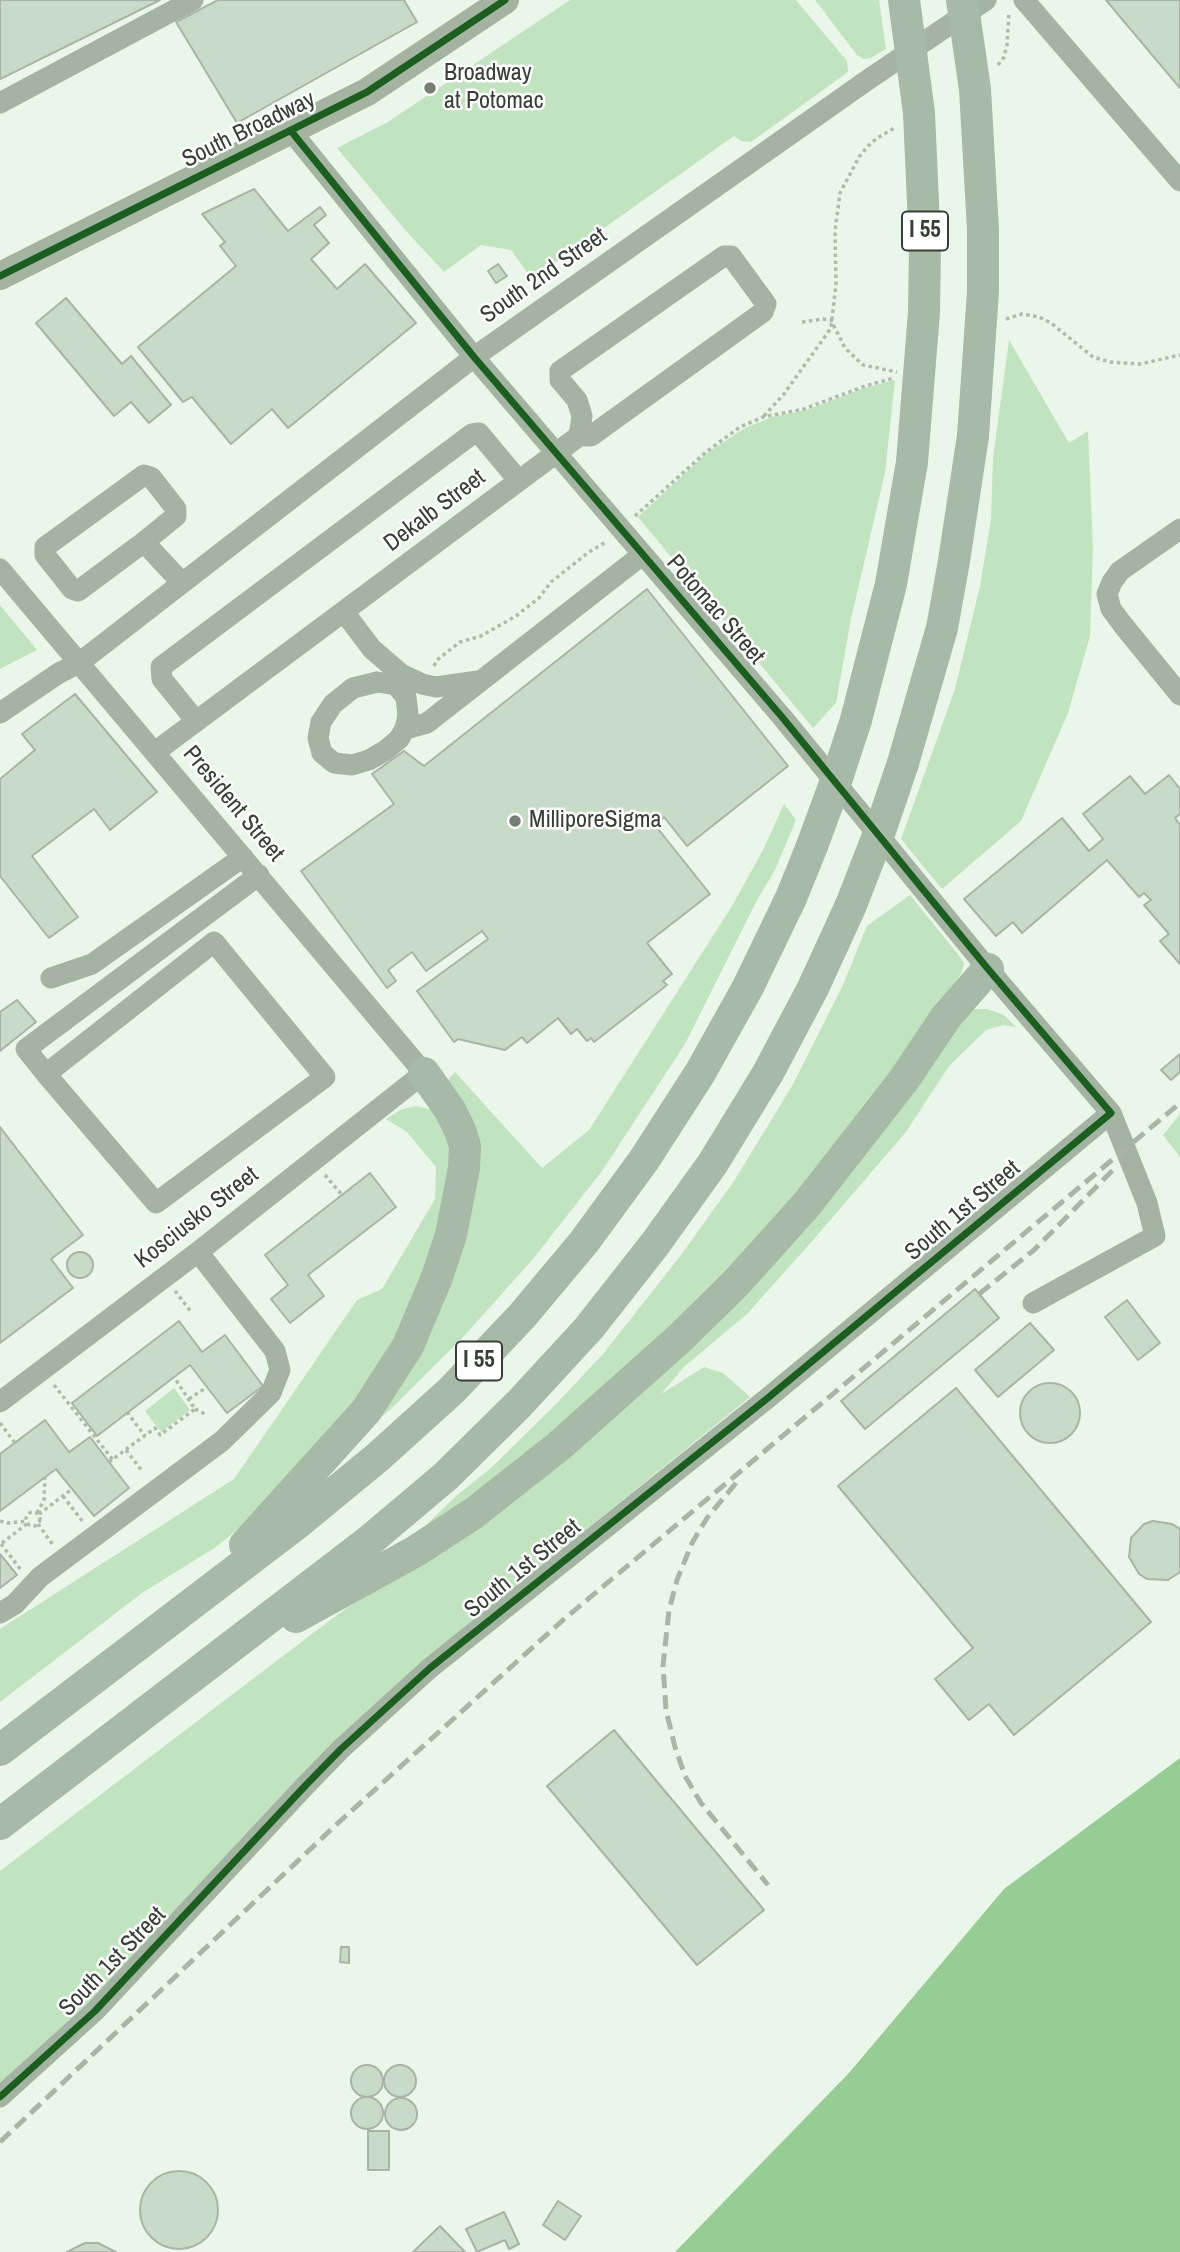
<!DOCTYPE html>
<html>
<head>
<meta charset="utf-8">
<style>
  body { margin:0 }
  canvas { display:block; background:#eaf6e9 }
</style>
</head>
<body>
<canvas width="1180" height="2252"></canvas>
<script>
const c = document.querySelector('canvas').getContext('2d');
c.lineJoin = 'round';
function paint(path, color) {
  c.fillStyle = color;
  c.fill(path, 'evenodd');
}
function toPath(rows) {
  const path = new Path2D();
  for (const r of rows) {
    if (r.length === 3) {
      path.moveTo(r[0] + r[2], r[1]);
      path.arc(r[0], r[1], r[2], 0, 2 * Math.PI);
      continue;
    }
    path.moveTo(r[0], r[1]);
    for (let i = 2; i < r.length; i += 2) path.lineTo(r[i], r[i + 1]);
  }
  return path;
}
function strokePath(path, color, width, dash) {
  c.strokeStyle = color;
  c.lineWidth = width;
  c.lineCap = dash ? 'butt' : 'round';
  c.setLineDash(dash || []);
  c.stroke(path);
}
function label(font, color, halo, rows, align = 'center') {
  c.font = font + ' "Archivo Narrow",sans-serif';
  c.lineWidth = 5;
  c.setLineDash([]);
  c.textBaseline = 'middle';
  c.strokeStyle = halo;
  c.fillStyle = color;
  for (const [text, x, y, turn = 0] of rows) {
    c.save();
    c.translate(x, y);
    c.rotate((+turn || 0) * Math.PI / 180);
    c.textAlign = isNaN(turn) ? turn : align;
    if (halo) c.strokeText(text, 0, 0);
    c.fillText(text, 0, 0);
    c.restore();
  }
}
const green = toPath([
  [570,0,796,0,847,61,848,72,751,142,741,141,734,136,532,279,511,250,481,245,444,272,406,231,337,148,388,122],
  [815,0,879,0,886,49,871,58,864,59,857,55],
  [1009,340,1069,443,1088,431,1093,548,1090,636,1068,713,1021,821,942,889,901,839,955,689,980,586,991,519,993,458],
  [895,380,885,473,851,619,836,703,813,728,638,517,707,453,745,428,772,417,807,410,861,389],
  [0,605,37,650,0,669],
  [784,804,796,820,775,870,756,902,685,1044,602,1171,533,1259,464,1336,392,1408,343,1450,456,1242,446,1085,450,1077,455,1072,542,1168,589,1130,732,906,763,850],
  [910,895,961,958,964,964,961,974,896,1073,846,1137,719,1283,506,1475,415,1536,455,1497,492,1467,556,1404,603,1354,681,1255,734,1181,792,1086,842,987,867,926],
  [972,1009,987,1009,1004,1015,1016,1027,1003,1025,986,1030,949,1066,906,1132,814,1239,747,1314,685,1366,661,1394,704,1367,723,1373,750,1397,437,1650,86,2006,0,2085,0,1871,333,1618,552,1462],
  [416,1106,432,1110,454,1136,443,1232,381,1375,248,1521,216,1547,142,1593,0,1702,0,1629,234,1479,357,1300,382,1289,435,1199,436,1167,407,1132,386,1119,400,1110],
  [1180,1114,1180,1157,1163,1135],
  [174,1388,190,1410,161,1432,145,1411]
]);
const water = toPath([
  [1180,1758,1180,2252,675,2252,849,2073,1004,1889]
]);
const building = toPath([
  [0,0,160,0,0,79,0,0],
  [218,0,404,0,417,22,237,123,176,22,218,0],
  [1106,0,1180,0,1180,88,1106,0],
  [254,189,288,231,320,207,326,215,314,225,329,243,311,259,337,289,365,264,416,323,288,428,272,409,231,444,192,397,183,402,138,347,236,266,220,246,225,242,202,214,254,189],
  [498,264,507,276,496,283,488,271,498,264],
  [66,298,122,364,131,356,171,405,149,423,131,402,114,416,36,323,66,298],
  [647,589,788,766,687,846,664,817,655,825,710,894,647,943,672,974,663,981,667,985,594,1042,591,1038,587,1041,577,1029,571,1034,558,1018,527,1043,522,1037,505,1050,458,1039,454,1042,417,991,488,939,482,931,426,971,412,952,388,970,396,981,387,988,301,871,394,804,372,774,404,751,424,766,647,589],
  [75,694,157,792,110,830,94,809,32,856,78,917,49,938,0,876,0,779,35,750,22,734,75,694],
  [1169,775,1180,789,1180,814,1175,818,1180,825,1180,964,1160,941,1169,934,1144,905,1151,900,1144,893,1139,897,1107,860,1022,933,1013,922,996,936,964,899,1062,818,1089,851,1103,839,1083,814,1130,776,1145,794,1169,775],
  [17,1000,36,1022,0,1051,0,1012,17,1000],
  [1180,1054,1180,1072,1171,1080,1161,1070,1180,1054],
  [0,1127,83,1235,51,1259,73,1288,0,1343,0,1127],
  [370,1173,396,1207,308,1275,324,1296,290,1323,271,1299,288,1285,265,1255,370,1173],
  [80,1265,13],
  [975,1289,999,1318,865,1429,841,1401,975,1289],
  [1127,1300,1160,1343,1138,1360,1105,1317,1127,1300],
  [179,1321,202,1352,225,1335,263,1386,227,1413,190,1365,97,1436,72,1403,179,1321],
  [1030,1323,1054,1350,998,1397,975,1370,1030,1323],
  [1050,1413,30],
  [956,1388,1151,1622,1014,1735,989,1704,969,1720,935,1679,973,1648,838,1486,956,1388],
  [45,1420,69,1452,90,1437,129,1488,94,1516,56,1469,0,1511,0,1454,45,1420],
  [1153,1521,1172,1524,1180,1529,1180,1572,1168,1580,1147,1579,1139,1574,1129,1557,1131,1538,1144,1524,1153,1521],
  [0,1554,17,1575,0,1588,0,1554],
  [614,1730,764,1910,697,1965,547,1786,614,1730],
  [341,1947,349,1947,349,1963,340,1962,341,1947],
  [367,2081,16],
  [400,2081,16],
  [367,2113,16],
  [401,2114,16],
  [368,2131,389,2131,389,2170,368,2170,368,2131],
  [179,2210,39],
  [558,2201,581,2216,565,2240,543,2225,558,2201],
  [504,2212,519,2244,509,2249,505,2240,477,2252,466,2229,504,2212],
  [440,2226,465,2252,413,2252,440,2226],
  [85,2243,98,2243,116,2252,67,2252,85,2243]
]);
const path = toPath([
  [998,65,1004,57,1007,45,1009,12],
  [1006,319,1022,314,1039,317,1051,323,1093,357,1110,362,1140,364,1180,355],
  [802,322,822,319,831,320,845,348,863,365,897,372],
  [764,416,784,394,831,328,836,284,835,231,840,193,859,157,867,147,877,138,896,127],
  [635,516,706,452,740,427,763,417,804,409,865,386,894,378],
  [434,666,437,660,460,642,481,636,516,616,539,598,551,582,589,552,606,542],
  [325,1175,342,1195],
  [175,1291,192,1313],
  [54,1385,113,1460],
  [189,1399,207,1387],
  [195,1409,205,1414],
  [127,1412,145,1436],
  [0,1423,15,1443],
  [126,1450,142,1471],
  [109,1462,155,1428,160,1435,195,1409,174,1377],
  [63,1496,83,1522],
  [33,1519,7],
  [37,1513,44,1500,45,1477],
  [39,1514,72,1489],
  [0,1521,8,1523,27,1521],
  [38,1524,53,1545],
  [2,1543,28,1523],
  [1,1544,21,1570]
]);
const minor = toPath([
  [1024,0,1180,181],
  [0,103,193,0],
  [291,131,474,357,782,717,988,969,1111,1113,1147,1203,1155,1236,1033,1303],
  [1180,529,1120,571,1112,582,1107,594,1111,609,1123,625,1180,695],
  [144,542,176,516,176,509,151,477,144,475,45,547,45,555,72,589,78,591,144,542,182,583],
  [0,569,424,1073,198,1252,0,1402],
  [344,612,372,649,401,674,422,684,436,687,478,681],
  [377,682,396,685,406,697,408,715,405,729,399,739,386,750,369,760,352,765,334,763,322,753,318,738,321,722,333,704,353,688,377,682],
  [0,713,59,673,79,663,474,357,869,79,986,0],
  [196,721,162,679,161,667,472,434,479,433,519,481],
  [405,729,427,723,642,555],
  [155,752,579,436,591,436,763,312,766,304,731,256,724,256,560,371,560,380,577,400,582,416,579,436],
  [51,978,92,964,243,857],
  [46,1074,214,942,325,1077,156,1203,46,1074,26,1049,259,875],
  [0,1613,15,1604,40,1577,222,1441,271,1393,280,1370,275,1351,198,1252],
  [0,2097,95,2011,305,1786,341,1749,430,1668,769,1397,1111,1113]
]);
const major = toPath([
  [0,276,367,92,505,0]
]);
const highway = toPath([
  [856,720,891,584,912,462],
  [903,763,942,628,954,561,973,436],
  [245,1545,366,1411,408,1346,437,1277,451,1235,464,1168,465,1146,460,1130,450,1110,424,1073],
  [296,1617,416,1551,474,1513,559,1446,680,1338,736,1283,807,1204,903,1081,946,1017,988,969],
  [0,1750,299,1522,378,1457,452,1390,522,1316,584,1242,644,1160,700,1073,748,987,791,898,812,846],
  [0,1824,369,1541,446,1476,519,1404,589,1328,655,1244,713,1163,768,1073,813,988,851,905]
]);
const rail = toPath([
  [979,1294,1034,1250,1113,1170],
  [736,1483,707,1518,692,1543,677,1580,669,1610,663,1666,666,1710,675,1747,685,1776,701,1803,768,1885],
  [0,2142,338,1823,563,1620,1180,1103]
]);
const highwayBridge = toPath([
  [904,0,919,113,925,247,924,312,912,462],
  [962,0,975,89,983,230,983,291,973,436],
  [812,846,837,778,856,720],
  [851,905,881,828,903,763]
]);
const cycleway = toPath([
  [0,276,367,92,505,0],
  [0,2097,95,2011,305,1786,341,1749,430,1668,769,1397,1111,1113,988,969,782,717,474,357,291,131]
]);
const markers = [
  [430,88,7,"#757f74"],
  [515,821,7,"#757f74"]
];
const shields = [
  [925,231,46],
  [479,1361,46]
];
const shieldNames = [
  ["I 55",925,231],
  ["I 55",479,1361]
];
const poiNames = [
  ["Broadway",444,74],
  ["at Potomac",444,102],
  ["MilliporeSigma",529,821]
];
const streetNames = [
  ["South Broadway",249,130,-26],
  ["South 2nd Street",544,276,-35],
  ["Dekalb Street",435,511,-37],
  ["Potomac Street",715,610,49],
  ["President Street",233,804,50],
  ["South 1st Street",963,1211,-40],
  ["Kosciusko Street",197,1218,-38],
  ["South 1st Street",523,1569,-39],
  ["South 1st Street",113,1962,-46]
];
paint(green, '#c2e3bf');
paint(water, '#97cc94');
paint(building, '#c8dbc6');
strokePath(building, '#aab3a9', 2);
strokePath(path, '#afbbae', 3.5, [3.5, 3.5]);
strokePath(minor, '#a4b4a3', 21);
strokePath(major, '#a3b5a1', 28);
strokePath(highway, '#a7baa7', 32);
strokePath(rail, '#a9b5a8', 5, [14, 7]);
strokePath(highwayBridge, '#a7baa7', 32);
strokePath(cycleway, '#1b5e20', 7);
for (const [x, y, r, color] of markers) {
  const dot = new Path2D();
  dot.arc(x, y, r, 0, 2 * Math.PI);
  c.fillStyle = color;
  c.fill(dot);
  strokePath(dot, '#fff', 2.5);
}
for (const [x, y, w] of shields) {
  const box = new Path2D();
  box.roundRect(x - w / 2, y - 19.5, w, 39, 5);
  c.fillStyle = '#fff';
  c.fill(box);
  strokePath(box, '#363f35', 2);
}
label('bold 23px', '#363f35', null, shieldNames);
label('24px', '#363f35', '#fff', poiNames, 'left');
label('24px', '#363f35', '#fff', streetNames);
</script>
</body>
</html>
